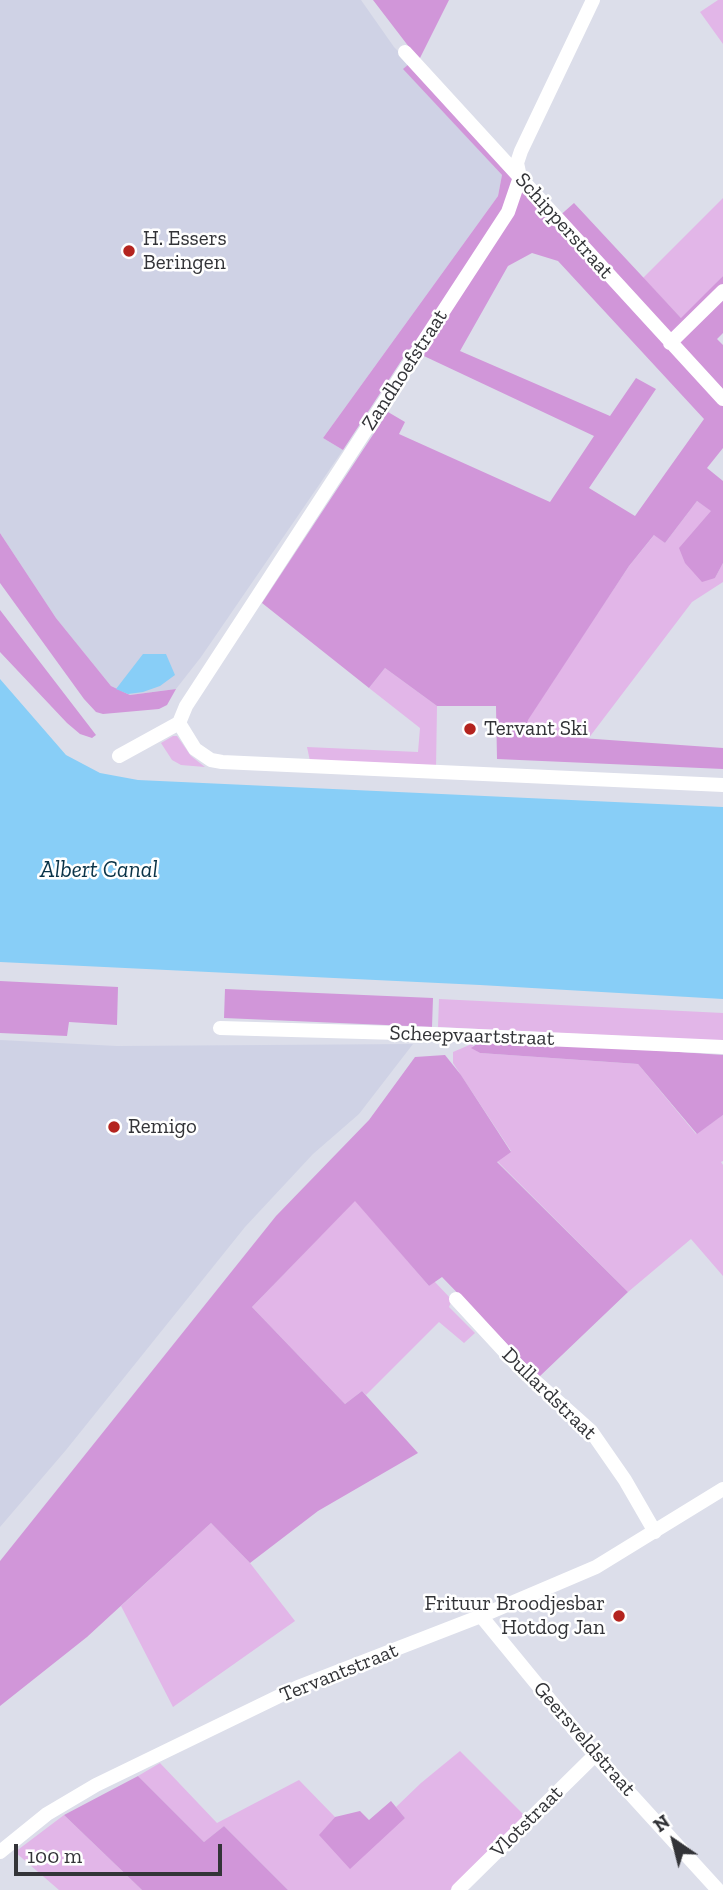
<!DOCTYPE html>
<html>
<head>
<meta charset="utf-8">
<style>
  body { margin:0 }
  #map { position:relative; width:723px; height:1890px; overflow:hidden; background:#dcdeea; font-family:"Zilla Slab",serif }
  canvas { display:block }
  .north { position:absolute; left:639px; top:1806px; width:70px; height:70px; -webkit-text-stroke:5px #fff; paint-order:stroke; rotate:325deg; font-size:19px; font-weight:700; line-height:28px; text-align:center; color:#333438 }
  .north::after { content:''; display:block; margin:auto; width:24px; height:32px; background:#333438; clip-path:polygon(50% 0,100% 100%,50% 72%,0 100%) }
  .scale { position:absolute; left:14px; top:1844px; width:208px; height:32px; box-sizing:border-box; border:4px solid #333438; border-top:0; padding-left:9px; font-size:21px; line-height:24px; white-space:nowrap; color:#333438; -webkit-text-stroke:5px #fff; paint-order:stroke }
</style>
</head>
<body>
<div id="map">
<canvas width="723" height="1890"></canvas>
<div class="north">N</div>
<div class="scale">100 m</div>
</div>
<script>
const c = document.querySelector('canvas').getContext('2d');
c.lineJoin = 'round';
function paint(path, color) {
  c.fillStyle = color;
  c.fill(path, 'evenodd');
}
function toPath(rows) {
  const path = new Path2D();
  for (const r of rows) {
    path.moveTo(r[0], r[1]);
    for (let i = 2; i < r.length; i += 2) path.lineTo(r[i], r[i + 1]);
  }
  return path;
}
function strokePath(path, color, width, dash) {
  c.strokeStyle = color;
  c.lineWidth = width;
  c.lineCap = dash ? 'butt' : 'round';
  c.setLineDash(dash || []);
  c.stroke(path);
}
function label(font, color, halo, rows, align = 'center') {
  c.font = font + ' "Zilla Slab",serif';
  c.lineWidth = 5;
  c.setLineDash([]);
  c.textBaseline = 'middle';
  c.strokeStyle = halo;
  c.fillStyle = color;
  for (const [text, x, y, turn = 0] of rows) {
    c.save();
    c.translate(x, y);
    c.rotate((+turn || 0) * Math.PI / 180);
    c.textAlign = isNaN(turn) ? turn : align;
    if (halo) c.strokeText(text, 0, 0);
    c.fillText(text, 0, 0);
    c.restore();
  }
}
const built = toPath([
  [0,0,361,0,394,47,410,63,404,69,502,175,498,196,323,438,343,450,201,657,176,689,130,695,111,686,56,618,0,533],
  [0,1040,117,1046,413,1044,359,1114,313,1154,245,1227,66,1450,0,1527]
]);
const green = toPath([
  [718,0,723,0,723,44,700,12],
  [723,198,723,276,682,319,643,278],
  [697,501,712,511,715,578,723,563,723,582,692,602,588,739,524,735,527,720,629,566,655,534,665,543],
  [385,668,437,706,436,769,310,761,307,747,418,752,420,728,369,688],
  [173,736,177,736,191,756,205,767,181,765,172,760,161,743],
  [439,999,723,1013,723,1041,438,1027],
  [474,1043,472,1048,480,1053,638,1064,696,1134,723,1115,723,1161,721,1162,723,1165,723,1276,691,1239,628,1292,497,1161,511,1151,453,1063,453,1052],
  [355,1200,429,1286,434,1281,452,1300,449,1307,475,1333,464,1343,439,1322,366,1395,362,1391,345,1404,252,1307],
  [211,1523,250,1563,295,1621,173,1707,121,1606],
  [460,1751,525,1816,450,1890,288,1890,224,1826,204,1842,138,1776,160,1763,217,1823,299,1780,335,1817,320,1835,405,1818,396,1807,421,1783],
  [64,1815,142,1890,59,1890,15,1852]
]);
const forest = toPath([
  [373,0,449,0,419,60],
  [410,63,556,219,574,203,681,318,723,276,723,333,717,339,723,345,723,448,707,468,723,481,723,563,715,578,702,582,685,563,679,548,711,511,697,501,665,543,654,535,629,566,528,720,524,734,723,748,723,769,497,759,496,706,437,706,385,668,369,688,262,603,388,412,405,422,399,434,550,502,594,436,409,349,343,450,323,438,498,196,502,175,403,69],
  [532,253,558,261,704,419,635,516,589,488,656,389,636,378,610,416,460,351,508,266],
  [0,533,56,618,111,686,130,695,176,689,167,705,159,709,103,714,96,712,84,699,0,583],
  [0,610,96,735,92,738,80,734,67,723,0,652],
  [0,981,118,987,117,1025,69,1022,67,1036,0,1033],
  [225,989,433,998,432,1027,224,1018],
  [481,1041,549,1043,723,1055,723,1115,697,1134,638,1064,480,1053,471,1048],
  [445,1055,461,1075,511,1152,497,1162,628,1292,539,1377,442,1277,429,1286,355,1201,252,1307,345,1404,362,1391,418,1453,318,1511,250,1563,211,1523,87,1637,0,1706,0,1561,276,1216,369,1120,415,1057],
  [138,1776,204,1842,224,1826,288,1890,142,1890,64,1815],
  [391,1801,405,1818,350,1869,319,1835,335,1817,360,1811,369,1820]
]);
const water = toPath([
  [143,654,166,654,175,675,160,686,143,692,128,694,116,689],
  [0,679,66,755,100,773,138,780,723,807,723,999,480,985,0,962]
]);
const minor = toPath([
  [405,52,723,399],
  [670,343,723,291],
  [179,723,195,749,211,760,222,762,723,785],
  [119,756,179,723,186,706,508,212,520,177,517,163,521,151,593,0],
  [220,1028,434,1034,723,1047],
  [456,1299,517,1365,591,1431,625,1480,655,1532],
  [481,1616,595,1755,718,1890],
  [0,1852,47,1814,96,1785,298,1687,481,1616,596,1567,723,1489],
  [458,1890,595,1755]
]);
const markers = [
  [129,251,7,"#b4241f"],
  [470,729,7,"#b4241f"],
  [114,1127,7,"#b4241f"],
  [619,1616,7,"#b4241f"]
];
const streetNames = [
  ["Schipperstraat",564,226,48],
  ["Zandhoefstraat",405,370,-57],
  ["Scheepvaartstraat",472,1036,2],
  ["Dullardstraat",549,1394,44],
  ["Tervantstraat",339,1673,-22],
  ["Geersveldstraat",584,1739,49],
  ["Vlotstraat",527,1822,-45]
];
const poiNames = [
  ["H. Essers",143,239],
  ["Beringen",143,263],
  ["Tervant Ski",484,729],
  ["Remigo",128,1127],
  ["Frituur Broodjesbar",605,1604,"right"],
  ["Hotdog Jan",605,1628,"right"]
];
const waterNames = [
  ["Albert Canal",99,870]
];
paint(built, '#cfd2e5');
paint(green, '#e2b6e8');
paint(forest, '#d196d9');
paint(water, '#88cef7');
strokePath(minor, '#fff', 14);
for (const [x, y, r, color] of markers) {
  const dot = new Path2D();
  dot.arc(x, y, r, 0, 2 * Math.PI);
  c.fillStyle = color;
  c.fill(dot);
  strokePath(dot, '#fff', 2.5);
}
label('21px', '#333438', '#fff', streetNames);
label('21px', '#333438', '#fff', poiNames, 'left');
label('italic 23px', '#093348', '#fff', waterNames);
</script>
</body>
</html>
